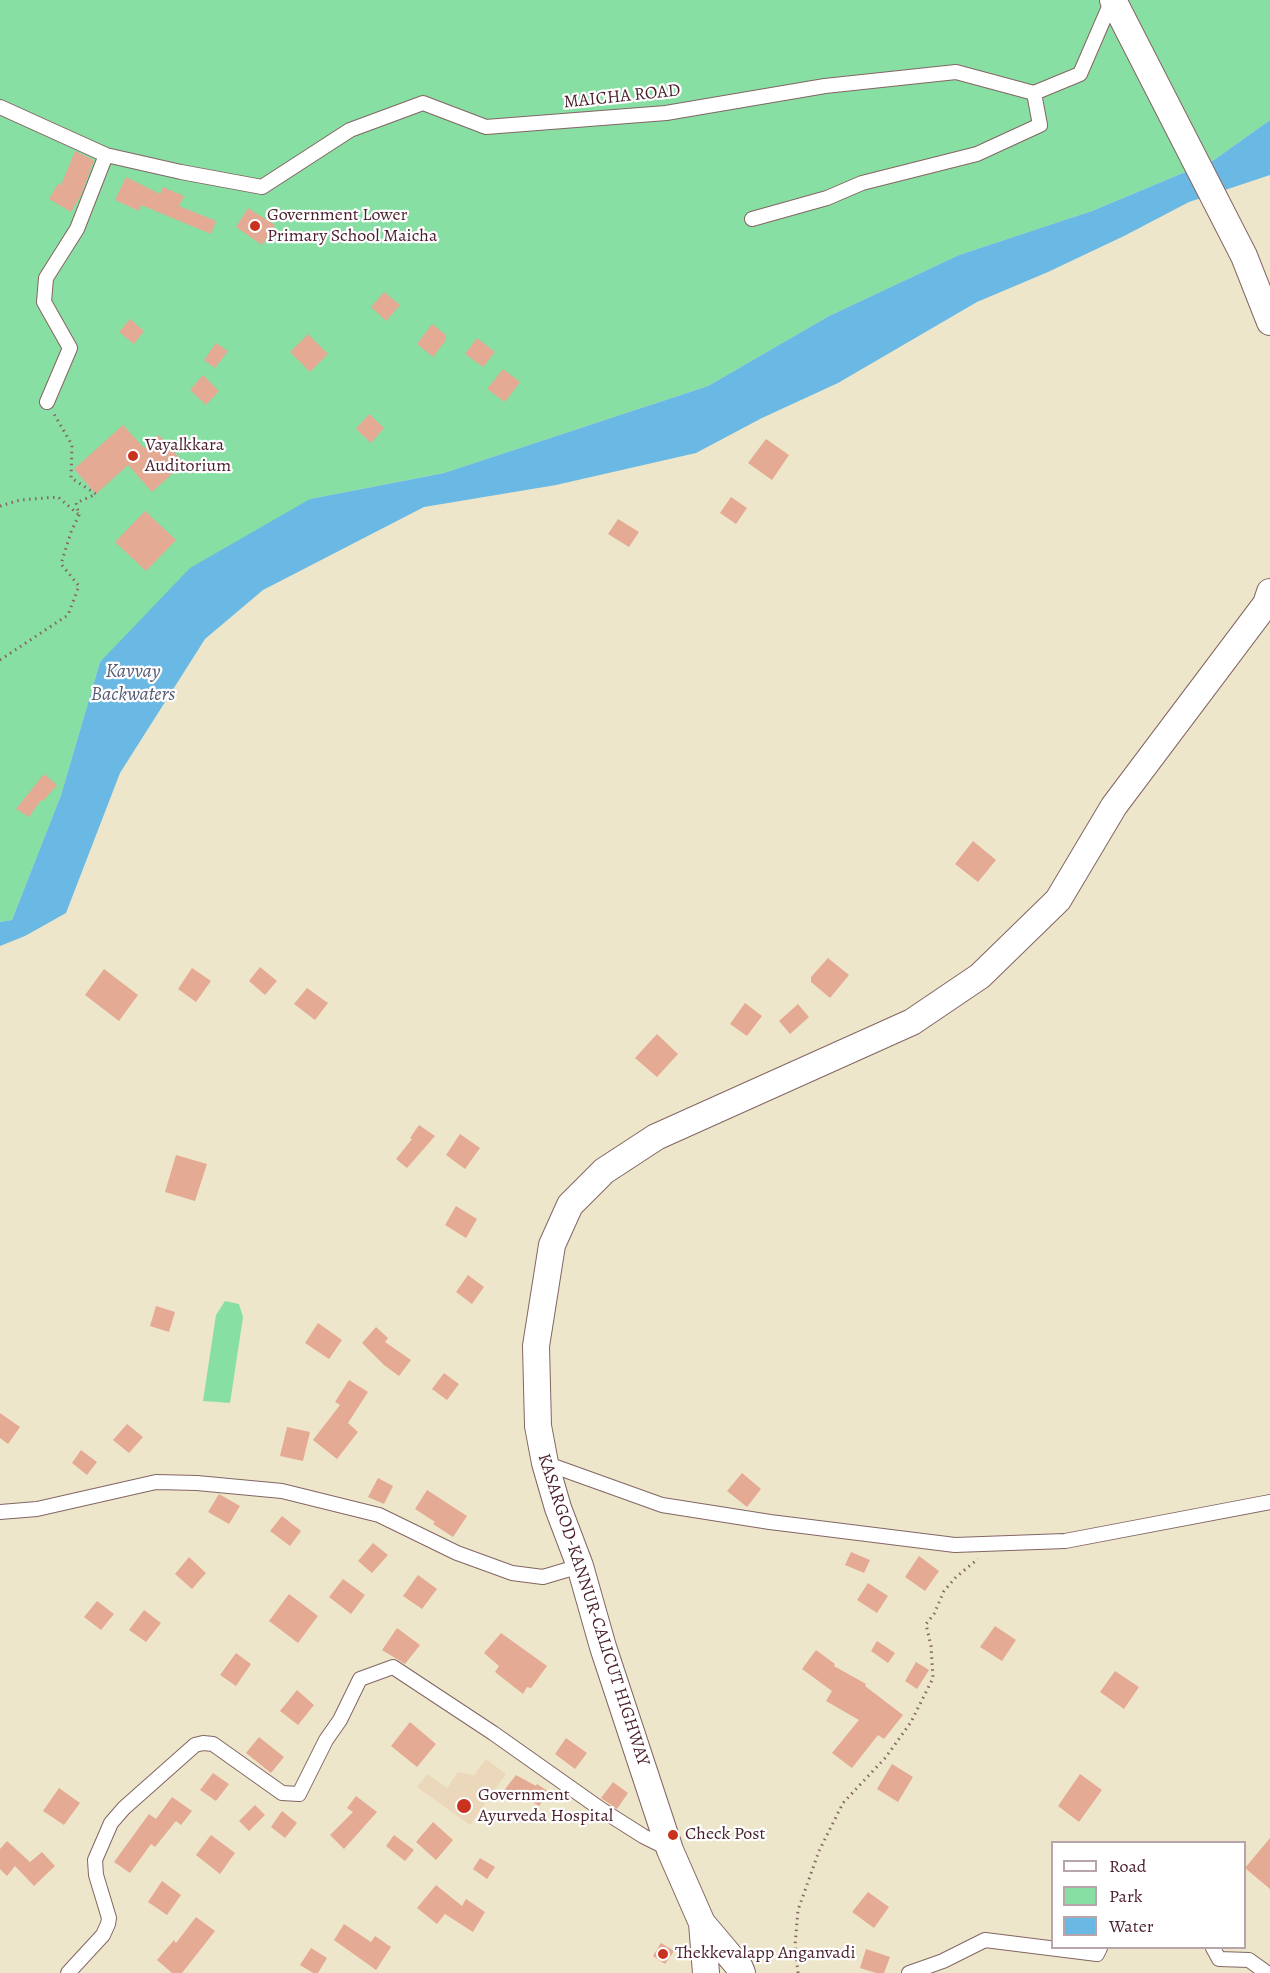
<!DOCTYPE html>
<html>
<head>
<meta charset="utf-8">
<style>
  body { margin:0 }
  #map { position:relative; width:1270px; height:1973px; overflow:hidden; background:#eee6ca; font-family:Alegreya,serif }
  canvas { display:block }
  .legend { position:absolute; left:1051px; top:1841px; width:195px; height:108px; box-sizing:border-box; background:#fff; border:2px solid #b7a5aa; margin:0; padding:8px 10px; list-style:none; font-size:18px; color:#4a1f2b }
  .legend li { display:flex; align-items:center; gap:12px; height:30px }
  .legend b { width:30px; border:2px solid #b7a5aa }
</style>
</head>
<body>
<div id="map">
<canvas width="1270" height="1973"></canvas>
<ul class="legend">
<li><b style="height:8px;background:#fff"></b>Road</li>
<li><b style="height:16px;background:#88dfa3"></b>Park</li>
<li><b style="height:16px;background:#69b9e4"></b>Water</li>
</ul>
</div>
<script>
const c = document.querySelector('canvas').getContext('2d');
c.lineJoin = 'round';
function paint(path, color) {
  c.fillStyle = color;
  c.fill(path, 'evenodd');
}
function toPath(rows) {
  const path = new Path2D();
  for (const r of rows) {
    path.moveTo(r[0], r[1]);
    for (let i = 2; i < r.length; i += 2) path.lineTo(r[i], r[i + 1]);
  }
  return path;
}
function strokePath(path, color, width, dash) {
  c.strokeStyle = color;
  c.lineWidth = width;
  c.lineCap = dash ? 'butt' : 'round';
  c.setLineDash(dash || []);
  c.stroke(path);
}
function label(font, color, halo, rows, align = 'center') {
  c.font = font + ' Alegreya,serif';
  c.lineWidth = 4.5;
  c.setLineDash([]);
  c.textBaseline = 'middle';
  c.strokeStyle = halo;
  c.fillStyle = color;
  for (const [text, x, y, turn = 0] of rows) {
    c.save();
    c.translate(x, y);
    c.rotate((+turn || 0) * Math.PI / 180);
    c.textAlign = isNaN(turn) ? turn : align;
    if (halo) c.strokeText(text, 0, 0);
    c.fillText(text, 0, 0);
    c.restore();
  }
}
const built = toPath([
  [486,1759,506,1774,470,1825,417,1787,427,1774,447,1788,458,1772,474,1775]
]);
const green = toPath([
  [0,0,1270,0,1270,120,1214,160,1092,211,959,255,829,316,708,386,444,473,310,499,100,662,61,795,12,920,0,922],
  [225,1301,239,1304,243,1317,230,1403,203,1401,216,1315]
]);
const water = toPath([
  [1270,120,1270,175,1189,202,1124,236,1048,272,977,302,838,383,762,418,696,453,556,485,424,507,263,590,205,639,120,773,66,913,25,936,0,946,0,922,12,920,61,795,100,662,190,568,310,499,444,473,708,386,829,316,959,255,1092,211,1214,160]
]);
const building = toPath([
  [75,151,94,160,81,195,71,212,49,199,58,184,61,185],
  [126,177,160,194,163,187,184,196,179,206,216,221,211,234,141,205,139,211,115,200],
  [248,208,275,225,262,245,236,227],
  [384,292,400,305,386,321,371,307],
  [130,319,144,331,134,344,119,332],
  [432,324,446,335,446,340,433,357,417,344],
  [308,334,328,354,310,372,290,352],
  [477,338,495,352,483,367,465,354],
  [216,343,228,351,215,368,204,360],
  [503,369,520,382,505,402,487,389],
  [203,375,219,391,206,405,190,390],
  [369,414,384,428,371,443,356,429],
  [123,425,144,448,159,435,184,463,152,492,128,465,96,494,74,469],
  [766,439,789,455,772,480,748,463],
  [731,497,747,508,736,524,720,513],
  [145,511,176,540,146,571,115,542],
  [618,519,639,532,629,547,608,534],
  [44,774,57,785,43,801,41,800,29,817,16,809],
  [973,841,996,860,978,882,955,864],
  [828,958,849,975,830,998,811,982,811,977],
  [260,967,277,981,265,995,249,981],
  [192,968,211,981,196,1002,178,989],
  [104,969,138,995,119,1021,85,995],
  [307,988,328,1003,315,1020,294,1004],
  [745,1003,762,1016,747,1036,730,1024],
  [798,1004,809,1017,790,1034,779,1021],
  [657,1034,678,1054,657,1077,635,1058],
  [419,1125,435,1136,407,1168,396,1159,412,1139,410,1138],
  [460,1134,480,1148,465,1169,446,1155],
  [176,1155,207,1164,195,1201,165,1192],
  [456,1206,477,1219,466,1238,445,1225],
  [468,1275,484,1287,472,1304,456,1292],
  [156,1306,175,1312,169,1332,150,1326],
  [318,1323,342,1340,329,1359,305,1343],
  [376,1327,388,1338,385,1342,411,1360,399,1376,384,1365,362,1343],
  [444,1373,459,1384,447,1400,432,1389],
  [349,1380,368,1392,348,1423,358,1432,337,1459,313,1440,340,1405,335,1402],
  [0,1413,20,1427,8,1444,0,1438],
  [127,1424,143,1437,129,1453,113,1440],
  [287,1427,310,1432,303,1461,280,1456],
  [81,1450,97,1462,87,1475,72,1463],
  [742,1473,761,1489,747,1507,727,1491],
  [378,1478,393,1486,384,1504,368,1497],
  [427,1490,467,1516,453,1537,433,1524,435,1522,415,1509],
  [219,1494,240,1506,229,1524,208,1512],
  [282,1516,301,1531,290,1546,270,1531],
  [373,1543,388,1555,372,1573,358,1561],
  [851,1552,870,1560,864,1573,845,1565],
  [919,1556,939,1571,925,1591,905,1577],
  [189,1557,206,1573,192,1589,175,1574],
  [418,1575,437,1589,422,1609,403,1596],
  [343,1579,365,1595,351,1614,329,1597],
  [868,1583,888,1596,877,1613,857,1600],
  [289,1594,318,1616,298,1643,269,1621],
  [97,1601,114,1614,101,1630,84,1617],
  [144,1610,161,1623,146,1642,129,1630],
  [995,1626,1016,1640,1002,1661,980,1647],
  [397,1628,420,1645,405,1664,382,1650],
  [501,1633,547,1666,531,1688,527,1687,523,1694,495,1672,499,1666,484,1653],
  [877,1641,895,1653,888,1663,871,1651],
  [816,1650,835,1664,834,1666,866,1684,865,1686,903,1715,884,1739,878,1735,852,1768,832,1753,859,1720,826,1701,832,1691,802,1669],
  [236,1653,251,1664,236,1686,220,1675],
  [916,1662,929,1670,917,1689,905,1681],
  [1115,1671,1139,1687,1124,1709,1100,1692],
  [297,1690,314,1705,298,1725,280,1711],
  [410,1722,436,1744,417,1767,391,1746],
  [259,1737,284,1757,271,1773,246,1753],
  [566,1738,587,1753,575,1769,555,1754],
  [892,1764,913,1777,898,1802,877,1789],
  [213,1773,229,1784,216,1801,200,1790],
  [1080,1774,1102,1790,1079,1822,1058,1806],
  [516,1775,536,1786,537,1784,549,1792,539,1806,523,1796,517,1803,504,1796,502,1793],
  [613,1782,628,1793,617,1809,601,1798],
  [59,1788,80,1803,64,1825,43,1811],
  [356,1796,377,1812,344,1849,330,1835,353,1812,347,1808],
  [172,1797,192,1811,181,1825,176,1821,155,1847,151,1844,130,1873,114,1862,149,1814,156,1819],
  [255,1805,265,1815,249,1831,239,1821],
  [282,1811,297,1823,285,1838,271,1827],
  [433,1822,453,1840,436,1860,416,1842],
  [211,1835,235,1853,220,1874,196,1855],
  [394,1835,414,1850,405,1861,386,1846],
  [1270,1838,1270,1889,1245,1868],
  [7,1841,30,1862,42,1852,55,1866,34,1886,15,1866,7,1876,0,1869,0,1849],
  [480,1858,495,1867,487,1879,473,1869],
  [162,1881,181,1895,167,1915,148,1902],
  [436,1885,462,1906,466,1899,485,1912,473,1932,445,1914,437,1924,417,1908],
  [868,1892,889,1907,874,1928,852,1912],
  [196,1917,215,1931,182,1973,172,1973,157,1960,174,1940,176,1943],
  [344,1924,371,1942,375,1936,391,1947,376,1970,334,1940],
  [661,1943,674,1951,665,1964,653,1956],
  [311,1948,327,1958,318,1973,313,1973,300,1965],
  [866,1949,890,1957,884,1973,876,1973,860,1968]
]);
const path = toPath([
  [0,506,20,500,58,497,78,514],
  [0,660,68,615,79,586,61,564,71,532,79,515,76,503,96,494,71,478,72,445,54,414],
  [798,1973,795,1946,798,1910,819,1851,843,1803,886,1757,911,1722,933,1678,931,1646,926,1624,934,1614,944,1591,956,1577,978,1559]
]);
const street = toPath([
  [0,107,106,155,181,172,262,187,350,130,423,103,486,127,666,113,825,86,956,72,1034,93,1080,74,1112,0],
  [752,219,827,198,862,183,977,154,1040,125,1034,93],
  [47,402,70,348,44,302,46,278,77,229,106,155],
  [545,1463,662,1505,770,1522,955,1545,1065,1541,1270,1502],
  [0,1512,37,1509,156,1482,197,1483,282,1491,379,1515,457,1553,512,1573,543,1577,580,1566],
  [1213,1948,1219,1959,1249,1960,1267,1973],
  [68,1973,103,1935,108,1924,109,1918,96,1875,95,1860,111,1823,124,1808,195,1745,203,1743,213,1744,282,1793,299,1794,326,1740,340,1720,360,1679,393,1667,493,1733,602,1810,643,1836,669,1849],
  [909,1973,943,1961,985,1940,1097,1954,1100,1948]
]);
const highway = toPath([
  [1113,0,1244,256,1270,322],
  [702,1923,706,1973],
  [742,1973,740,1968,702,1923,670,1850,603,1647,580,1566,558,1508,545,1463,538,1426,536,1346,552,1245,570,1205,604,1171,656,1137,912,1022,980,976,1058,900,1114,806,1266,604,1270,592]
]);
const markers = [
  [255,226,6,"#c8321e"],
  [133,456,6,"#c8321e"],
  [464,1806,8,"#c8321e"],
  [673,1835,6,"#c8321e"],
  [663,1954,6,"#c8321e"]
];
const streetNames = [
  ["MAICHA ROAD",622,97,-6],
  ["KASARGOD-KANNUR-CALICUT HIGHWAY",593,1610,72]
];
const poiNames = [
  ["Government Lower",267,216],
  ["Primary School Maicha",267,237],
  ["Vayalkkara",145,446],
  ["Auditorium",145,467],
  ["Government",478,1796],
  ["Ayurveda Hospital",478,1817],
  ["Check Post",685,1835],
  ["Thekkevalapp Anganvadi",675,1954]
];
const waterNames = [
  ["Kavvay",133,672],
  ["Backwaters",133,695]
];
paint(built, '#ebd8ba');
paint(green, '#88dfa3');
paint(water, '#69b9e4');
paint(building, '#e4aa94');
strokePath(street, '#836563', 16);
strokePath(highway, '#836563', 28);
strokePath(path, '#836563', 3, [1.5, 4.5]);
strokePath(street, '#fff', 14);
strokePath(highway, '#fff', 26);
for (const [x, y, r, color] of markers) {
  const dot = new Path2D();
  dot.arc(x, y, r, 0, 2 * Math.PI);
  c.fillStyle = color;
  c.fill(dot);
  strokePath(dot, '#fff', 2);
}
label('18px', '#4a1f2b', '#fff', streetNames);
label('18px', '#4a1f2b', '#fff', poiNames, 'left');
label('italic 20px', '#565d75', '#fff', waterNames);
</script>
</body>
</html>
